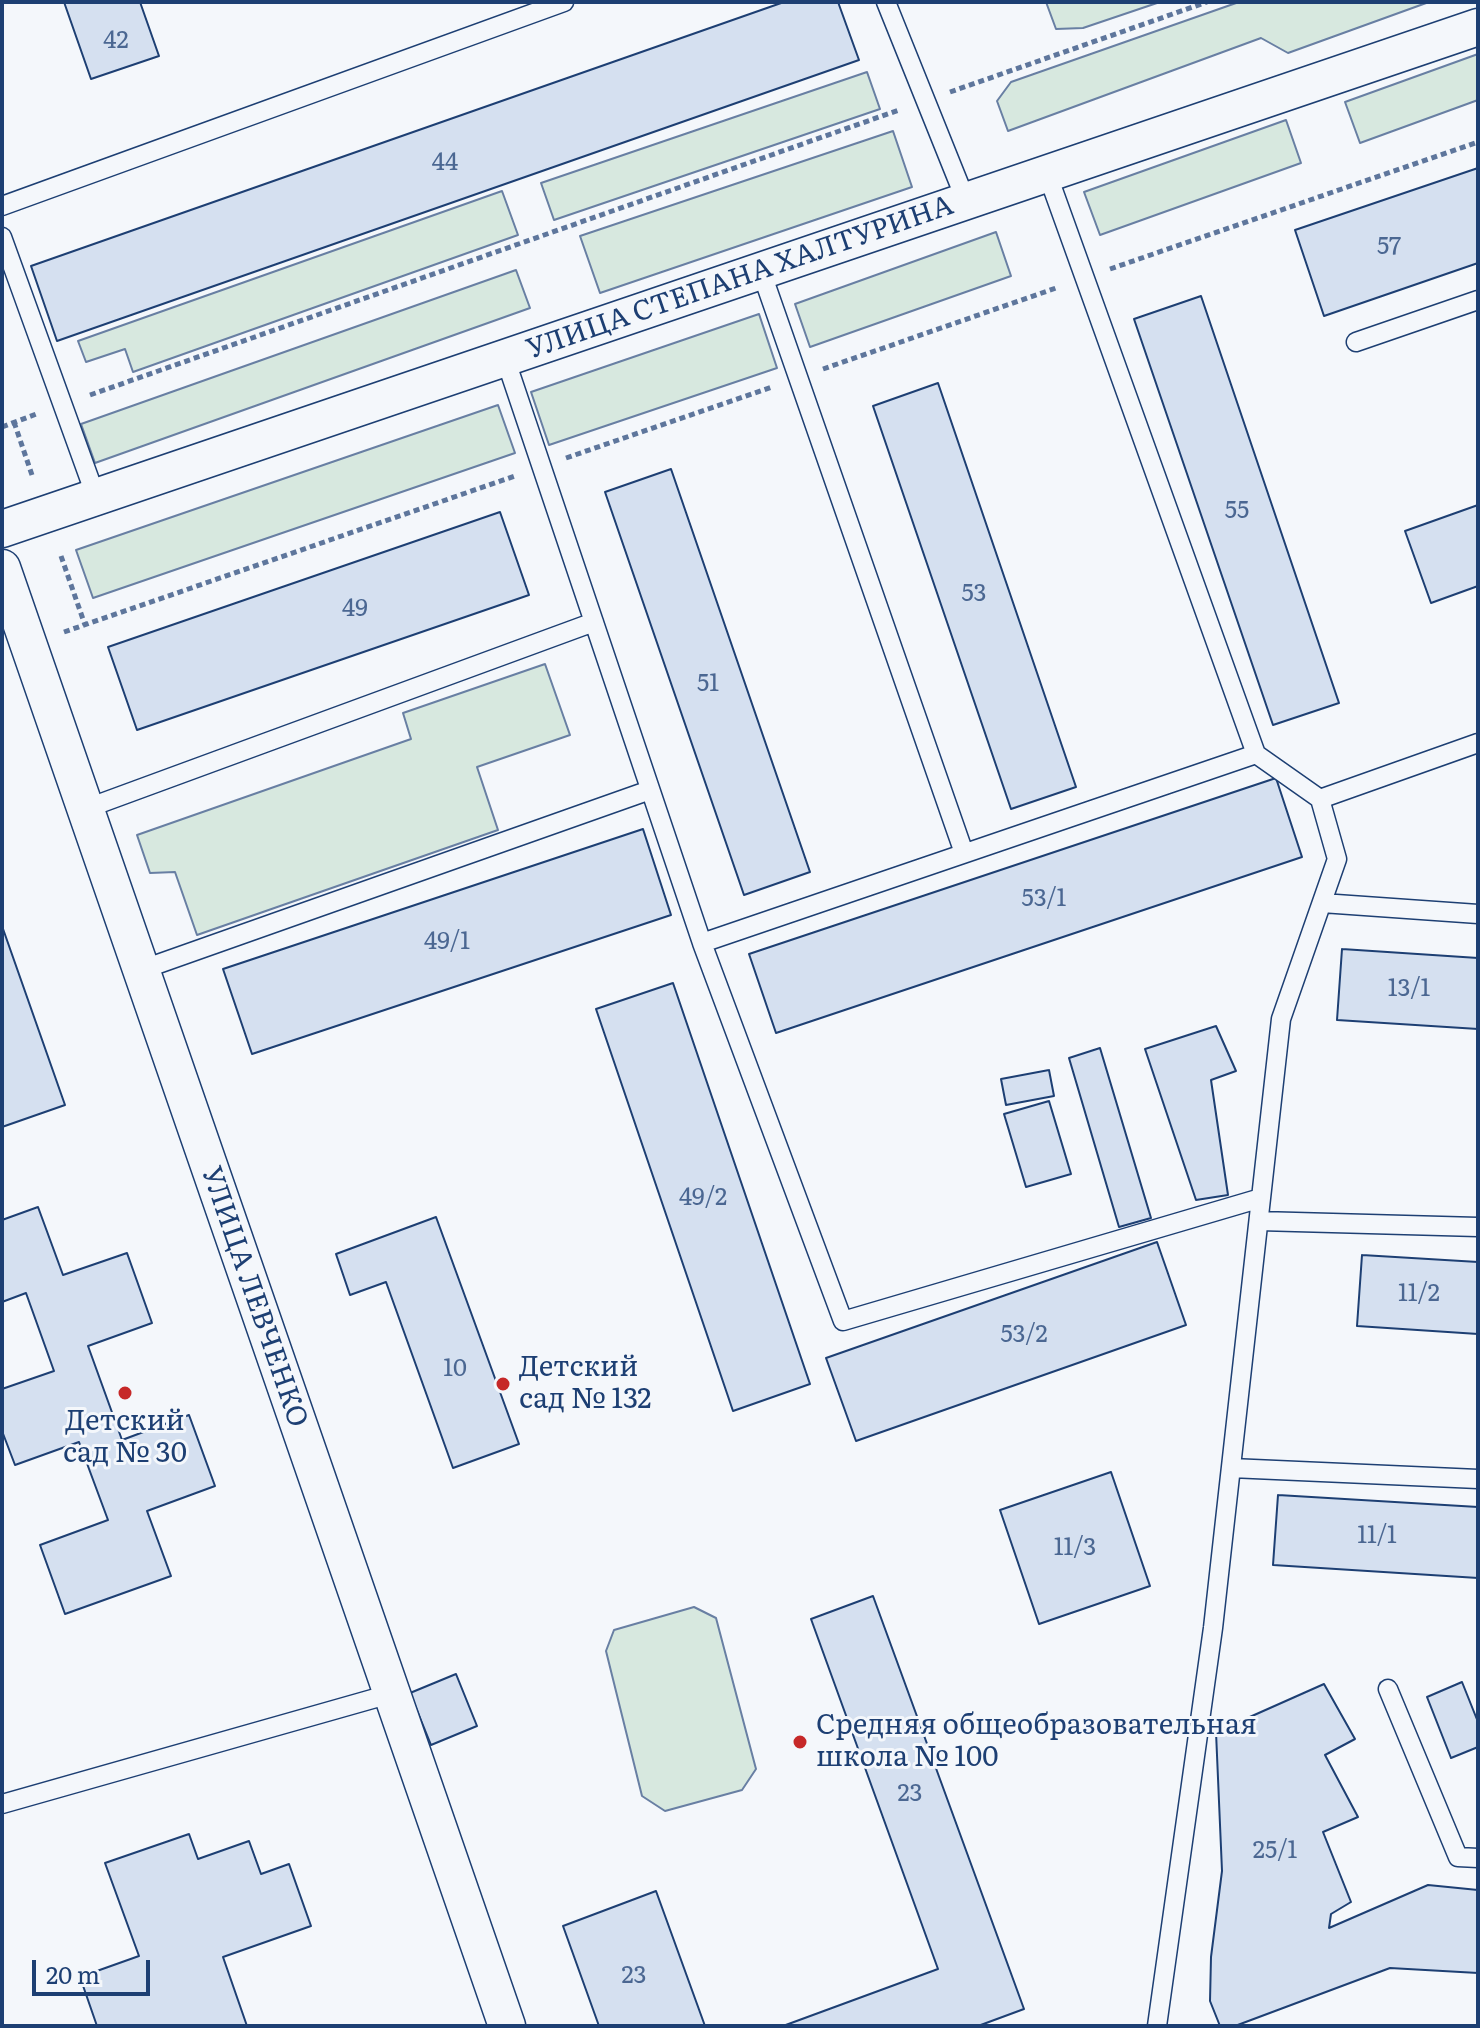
<!DOCTYPE html>
<html>
<head>
<meta charset="utf-8">
<style>
  body { margin:0 }
  #map { position:relative; width:1480px; height:2028px; overflow:hidden; background:#f4f7fb; font-family:Literata,serif }
  canvas { display:block }
  .frame { position:absolute; inset:0; border:4px solid #1d3f73; pointer-events:none }
  .scale { position:absolute; left:32px; top:1960px; width:118px; height:36px; box-sizing:border-box; border:4px solid #1d3f73; border-top:0; padding-left:10px; font-size:24px; line-height:28px; white-space:nowrap; color:#1d3f73; -webkit-text-stroke:6px #f4f7fb; paint-order:stroke }
</style>
</head>
<body>
<div id="map">
<canvas width="1480" height="2028"></canvas>
<div class="frame"></div>
<div class="scale">20 m</div>
</div>
<script>
const c = document.querySelector('canvas').getContext('2d');
c.lineJoin = 'round';
function paint(path, color) {
  c.fillStyle = color;
  c.fill(path, 'evenodd');
}
function toPath(rows) {
  const path = new Path2D();
  for (const r of rows) {
    path.moveTo(r[0], r[1]);
    for (let i = 2; i < r.length; i += 2) path.lineTo(r[i], r[i + 1]);
  }
  return path;
}
function strokePath(path, color, width, dash) {
  c.strokeStyle = color;
  c.lineWidth = width;
  c.lineCap = dash ? 'butt' : 'round';
  c.setLineDash(dash || []);
  c.stroke(path);
}
function label(font, color, halo, rows, align = 'center') {
  c.font = font + ' Literata,serif';
  c.lineWidth = 6;
  c.setLineDash([]);
  c.textBaseline = 'middle';
  c.strokeStyle = halo;
  c.fillStyle = color;
  for (const [text, x, y, turn = 0] of rows) {
    c.save();
    c.translate(x, y);
    c.rotate((+turn || 0) * Math.PI / 180);
    c.textAlign = isNaN(turn) ? turn : align;
    if (halo) c.strokeText(text, 0, 0);
    c.fillText(text, 0, 0);
    c.restore();
  }
}
const green = toPath([
  [1046,2,1160,2,1083,28,1056,29,1046,2],
  [1239,2,1429,2,1288,53,1261,38,1008,131,997,101,1011,82,1239,2],
  [1478,54,1478,100,1360,143,1345,102,1478,54],
  [867,72,880,109,554,220,541,183,867,72],
  [1286,120,1301,163,1100,235,1084,192,1286,120],
  [893,131,912,187,600,293,580,236,893,131],
  [502,191,518,235,133,372,125,349,86,362,78,341,502,191],
  [996,232,1011,276,810,347,795,304,996,232],
  [516,270,530,308,95,463,81,424,516,270],
  [759,314,777,368,549,445,531,392,759,314],
  [498,405,515,453,93,598,76,550,498,405],
  [545,664,570,735,477,767,498,830,197,935,175,872,150,873,137,835,411,739,403,713,545,664],
  [694,1607,716,1618,756,1769,742,1790,665,1811,642,1796,606,1651,614,1630,694,1607]
]);
const building = toPath([
  [64,2,140,2,159,56,91,79,64,2],
  [784,2,838,2,859,60,57,341,31,266,784,2],
  [1478,168,1478,263,1324,316,1295,230,1478,168],
  [1201,296,1339,703,1273,725,1134,319,1201,296],
  [938,383,1076,787,1011,809,873,406,938,383],
  [671,469,810,872,744,895,605,492,671,469],
  [1478,505,1478,586,1431,603,1405,531,1478,505],
  [500,512,529,595,137,730,108,647,500,512],
  [1276,778,1302,857,776,1033,749,954,1276,778],
  [643,829,671,915,252,1054,223,969,643,829],
  [2,926,65,1105,2,1127,2,926],
  [1342,949,1478,958,1478,1029,1337,1020,1342,949],
  [673,983,810,1384,733,1411,596,1009,673,983],
  [1216,1026,1236,1071,1211,1080,1228,1195,1196,1200,1145,1049,1216,1026],
  [1100,1048,1151,1218,1119,1227,1069,1058,1100,1048],
  [1049,1070,1054,1096,1006,1105,1001,1079,1049,1070],
  [1049,1101,1071,1174,1026,1187,1004,1114,1049,1101],
  [38,1207,63,1275,127,1253,152,1323,88,1346,122,1440,189,1415,215,1486,147,1511,171,1576,65,1614,40,1545,108,1520,79,1442,15,1465,2,1431,2,1389,54,1371,26,1293,2,1302,2,1220,38,1207],
  [436,1217,519,1444,453,1468,386,1282,350,1295,336,1254,436,1217],
  [1157,1242,1186,1325,856,1441,826,1358,1157,1242],
  [1362,1255,1478,1262,1478,1334,1357,1326,1362,1255],
  [1111,1472,1150,1586,1039,1624,1000,1510,1111,1472],
  [1278,1495,1478,1507,1478,1578,1273,1565,1278,1495],
  [873,1596,1024,2009,978,2026,783,2026,938,1969,811,1619,873,1596],
  [456,1674,477,1726,431,1745,410,1693,456,1674],
  [1462,1682,1478,1722,1478,1747,1451,1758,1427,1697,1462,1682],
  [1324,1684,1355,1739,1325,1755,1358,1817,1323,1832,1351,1902,1331,1914,1329,1928,1428,1885,1478,1890,1478,1973,1390,1968,1235,2026,1220,2026,1210,2001,1211,1957,1222,1871,1216,1732,1324,1684],
  [189,1834,198,1859,249,1841,261,1874,289,1864,311,1926,223,1957,247,2026,97,2026,80,1977,139,1956,105,1863,189,1834],
  [656,1891,705,2026,599,2026,563,1926,656,1891]
]);
const path = toPath([
  [950,92,1207,2],
  [1110,269,1478,142],
  [823,369,1059,287],
  [90,395,899,110],
  [14,422,33,478],
  [2,427,39,413],
  [566,458,772,387],
  [61,556,85,625],
  [64,632,515,476]
]);
const lane = toPath([
  [886,2,966,201],
  [1047,173,1256,754,1320,799,1337,859,1281,1019,1213,1628,1157,2026],
  [2,206,564,2],
  [2,237,96,497],
  [761,271,964,853],
  [1356,342,1478,300],
  [505,358,702,943,843,1321,1261,1198],
  [1320,799,1478,743],
  [85,809,594,622],
  [1322,903,1478,914],
  [702,943,1256,754],
  [141,970,650,790],
  [1259,1221,1478,1227],
  [1231,1468,1478,1479],
  [1388,1689,1458,1857,1478,1858],
  [2,1804,390,1694]
]);
const street = toPath([
  [2,529,1478,27],
  [2,568,507,2026]
]);
const markers = [
  [503,1384,8,"#c62828"],
  [125,1393,8,"#c62828"],
  [800,1742,8,"#c62828"]
];
const numberNames = [
  ["42",116,41],
  ["44",445,163],
  ["57",1389,247],
  ["55",1237,511],
  ["53",974,594],
  ["49",355,609],
  ["51",708,684],
  ["53/1",1044,899],
  ["49/1",447,942],
  ["13/1",1409,989],
  ["49/2",703,1198],
  ["11/2",1419,1294],
  ["53/2",1024,1335],
  ["10",455,1369],
  ["11/1",1377,1536],
  ["11/3",1075,1548],
  ["23",910,1794],
  ["25/1",1275,1851],
  ["23",634,1976]
];
const streetNames = [
  ["УЛИЦА СТЕПАНА ХАЛТУРИНА",740,278,-19],
  ["УЛИЦА ЛЕВЧЕНКО",254,1297,71]
];
const poiNames = [
  ["Детский",519,1368],
  ["сад № 132",519,1400],
  ["Детский",125,1422,"center"],
  ["сад № 30",125,1454,"center"],
  ["Средняя общеобразовательная",816,1726],
  ["школа № 100",816,1758]
];
paint(green, '#d7e8df');
strokePath(green, '#687fa3', 2);
paint(building, '#d5e0f0');
strokePath(building, '#1d3f73', 2);
strokePath(lane, '#1d3f73', 21);
strokePath(street, '#1d3f73', 39);
strokePath(path, '#5e769c', 5, [6, 4]);
strokePath(lane, '#f4f7fb', 18);
strokePath(street, '#f4f7fb', 36);
for (const [x, y, r, color] of markers) {
  const dot = new Path2D();
  dot.arc(x, y, r, 0, 2 * Math.PI);
  c.fillStyle = color;
  c.fill(dot);
  strokePath(dot, '#f4f7fb', 3);
}
label('24px', '#4b6792', null, numberNames);
label('28px', '#1d3f73', '#f4f7fb', streetNames);
label('28px', '#1d3f73', '#f4f7fb', poiNames, 'left');
</script>
</body>
</html>
